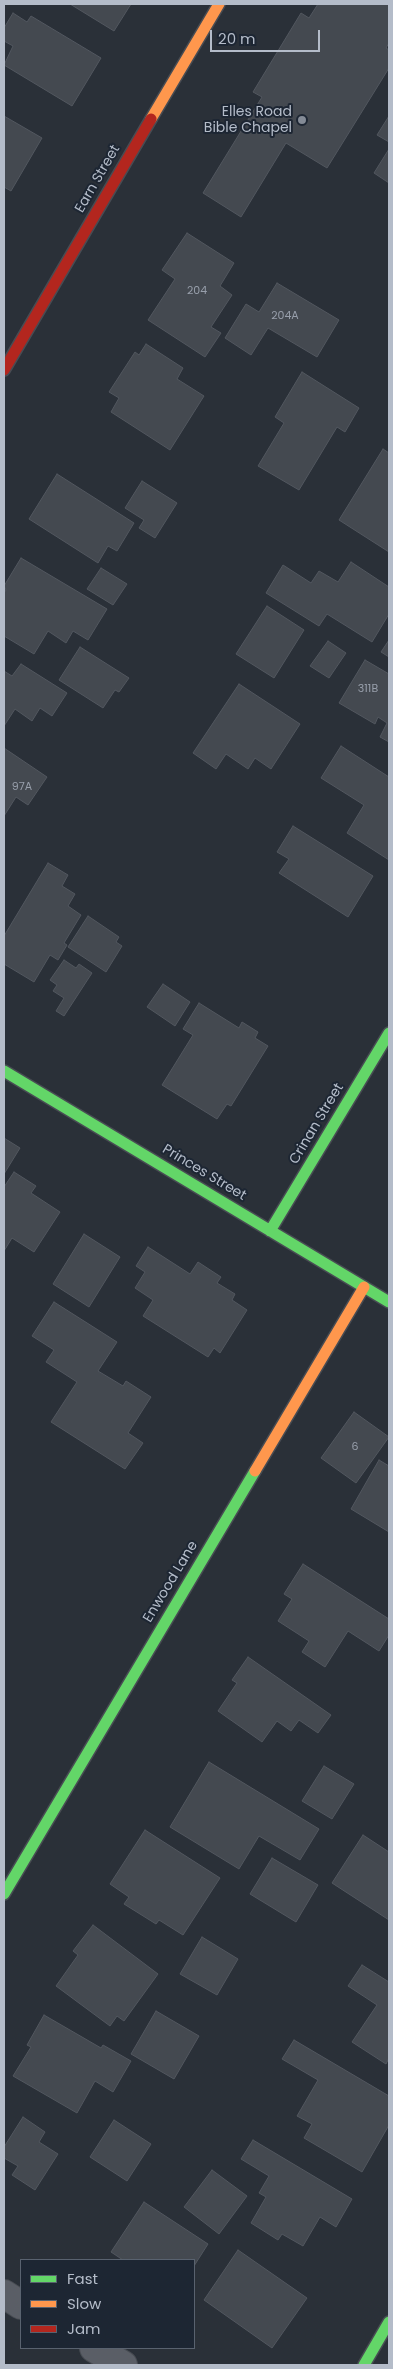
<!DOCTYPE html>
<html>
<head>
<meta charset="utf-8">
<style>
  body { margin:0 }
  #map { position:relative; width:393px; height:2369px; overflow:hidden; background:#2a3038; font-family:Poppins,sans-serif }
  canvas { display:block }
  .frame { position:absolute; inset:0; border:5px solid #b4bcc9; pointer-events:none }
  .legend { position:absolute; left:20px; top:2259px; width:175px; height:90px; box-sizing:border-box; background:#1d2633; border:1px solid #59626f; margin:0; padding:6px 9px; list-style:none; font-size:15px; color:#b4bcc9 }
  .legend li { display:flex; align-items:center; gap:10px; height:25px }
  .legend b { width:25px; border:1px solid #59626f }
  .scale { position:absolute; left:210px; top:30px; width:110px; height:22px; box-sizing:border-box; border:2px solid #b4bcc9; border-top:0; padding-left:6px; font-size:15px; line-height:18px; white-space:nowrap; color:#b4bcc9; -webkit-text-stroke:4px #1d2633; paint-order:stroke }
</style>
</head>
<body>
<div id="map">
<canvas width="393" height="2369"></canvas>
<div class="frame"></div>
<ul class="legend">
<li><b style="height:6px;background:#63d668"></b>Fast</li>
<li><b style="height:6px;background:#ff974d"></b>Slow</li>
<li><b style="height:6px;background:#b3261e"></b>Jam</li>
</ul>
<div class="scale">20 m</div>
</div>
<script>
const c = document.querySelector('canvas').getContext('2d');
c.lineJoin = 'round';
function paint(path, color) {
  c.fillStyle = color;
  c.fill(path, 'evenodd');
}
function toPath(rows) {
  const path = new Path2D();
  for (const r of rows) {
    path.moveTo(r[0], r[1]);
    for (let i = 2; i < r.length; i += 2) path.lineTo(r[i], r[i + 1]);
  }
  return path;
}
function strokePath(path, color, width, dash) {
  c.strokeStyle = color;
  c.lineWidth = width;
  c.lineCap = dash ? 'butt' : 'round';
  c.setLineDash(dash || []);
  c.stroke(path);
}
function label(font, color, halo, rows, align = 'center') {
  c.font = font + ' Poppins,sans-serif';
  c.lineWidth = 4;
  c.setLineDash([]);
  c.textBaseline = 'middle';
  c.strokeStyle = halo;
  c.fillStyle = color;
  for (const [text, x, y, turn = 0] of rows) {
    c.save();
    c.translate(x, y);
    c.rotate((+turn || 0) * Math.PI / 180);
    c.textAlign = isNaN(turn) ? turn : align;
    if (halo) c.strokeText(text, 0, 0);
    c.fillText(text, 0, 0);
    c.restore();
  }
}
const building = toPath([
  [70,4,131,4,114,31,70,4],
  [318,4,389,4,389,43,386,48,389,50,389,68,327,168,286,143,241,217,203,193,262,97,253,92,301,13,309,18,318,4],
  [13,13,27,22,31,16,101,58,72,106,4,65,13,46,4,41,4,28,13,13],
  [4,116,42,138,11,191,4,187,4,116],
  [389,116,389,142,377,135,389,116],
  [389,149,389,183,374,173,389,149],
  [187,233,234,263,220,286,232,295,211,327,221,333,205,357,148,320,175,279,162,270,187,233],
  [277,283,339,320,317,357,268,328,251,355,225,338,246,304,259,312,277,283],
  [146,344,183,368,177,379,204,396,170,450,111,412,119,398,109,392,135,352,139,355,146,344],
  [302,372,359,408,345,432,337,427,299,490,258,466,284,423,275,417,302,372],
  [383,449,389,453,389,552,339,520,383,449],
  [57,474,134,523,117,551,108,546,98,563,29,519,57,474],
  [142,481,177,503,155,538,139,528,144,520,125,508,142,481],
  [21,558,107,609,88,640,73,631,66,643,48,631,34,654,4,636,4,593,6,590,4,586,21,558],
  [351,562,389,587,389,614,372,642,327,614,319,626,266,593,283,565,311,583,319,571,338,582,351,562],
  [101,568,127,584,113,605,87,589,101,568],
  [267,606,304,630,274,678,236,654,267,606],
  [389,640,389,657,381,652,389,640],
  [328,641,346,653,329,678,310,666,328,641],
  [80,647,129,678,119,692,115,690,103,708,59,680,80,647],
  [365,660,389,674,389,742,380,737,387,723,378,717,375,724,339,703,365,660],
  [21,664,67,693,52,716,40,708,32,721,15,709,4,726,4,671,12,676,21,664],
  [239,684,300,724,271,769,255,758,248,769,226,754,216,769,193,753,239,684],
  [341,746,389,777,389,860,347,833,364,805,321,778,341,746],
  [4,748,47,777,28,805,16,797,4,816,4,748],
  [293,826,373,876,348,917,279,873,289,859,277,852,293,826],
  [48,863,68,875,62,886,75,894,68,906,81,915,64,943,67,945,58,960,50,955,34,982,4,964,4,936,48,863],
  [88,916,119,937,116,942,122,946,106,972,68,947,88,916],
  [64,960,76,968,79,964,92,973,64,1016,56,1011,64,998,53,991,57,985,50,980,64,960],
  [163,984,190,1002,175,1026,147,1007,163,984],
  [199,1003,239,1028,242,1022,258,1032,255,1038,268,1046,231,1106,227,1104,217,1119,162,1085,193,1035,183,1029,199,1003],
  [4,1138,20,1148,4,1174,4,1138],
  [14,1172,36,1186,31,1193,60,1212,34,1252,12,1238,4,1251,4,1187,14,1172],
  [84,1234,120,1257,89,1307,53,1284,84,1234],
  [148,1247,190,1274,198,1262,221,1277,217,1283,235,1294,232,1300,247,1310,220,1353,214,1348,208,1357,143,1316,153,1300,135,1288,145,1272,136,1266,148,1247],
  [54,1302,117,1342,98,1371,123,1386,126,1381,151,1397,128,1433,143,1443,125,1469,51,1422,77,1382,46,1362,54,1350,32,1336,54,1302],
  [354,1412,389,1437,356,1483,321,1458,354,1412],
  [379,1460,389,1466,389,1532,351,1509,379,1460],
  [303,1564,389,1619,389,1635,379,1651,348,1631,325,1667,302,1652,309,1641,278,1621,292,1599,284,1594,303,1564],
  [248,1657,331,1715,318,1733,299,1720,291,1731,277,1721,262,1742,218,1711,237,1683,232,1680,248,1657],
  [209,1762,319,1829,300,1860,259,1836,239,1869,170,1827,209,1762],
  [324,1766,354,1784,332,1819,302,1801,324,1766],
  [145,1830,220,1878,183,1935,159,1920,156,1924,124,1904,129,1897,110,1884,145,1830],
  [363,1835,389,1852,389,1920,332,1883,363,1835],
  [272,1858,318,1885,296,1922,250,1894,272,1858],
  [93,1925,158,1974,124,2021,117,2016,110,2026,56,1986,78,1955,73,1951,93,1925],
  [202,1937,238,1959,217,1995,180,1974,202,1937],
  [362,1965,389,1982,389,2058,386,2064,352,2042,377,2005,348,1986,362,1965],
  [156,2011,199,2036,174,2079,131,2054,156,2011],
  [44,2015,101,2048,103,2045,131,2061,113,2092,95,2081,77,2113,13,2076,31,2047,27,2045,44,2015],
  [294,2040,389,2096,389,2125,362,2172,304,2138,312,2124,297,2116,318,2080,282,2059,294,2040],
  [23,2117,45,2132,39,2142,58,2154,35,2190,12,2175,18,2166,4,2158,4,2147,23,2117],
  [114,2120,151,2144,127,2181,90,2157,114,2120],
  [253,2140,352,2199,336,2227,320,2217,303,2246,282,2234,278,2240,251,2223,266,2197,259,2193,269,2176,241,2159,253,2140],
  [212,2170,247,2196,219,2234,184,2207,212,2170],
  [144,2202,208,2244,194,2266,194,2260,123,2260,111,2252,144,2202],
  [238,2250,307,2298,272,2348,204,2300,238,2250]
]);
const street = toPath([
  [4,2294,21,2305],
  [94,2348,123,2365]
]);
const fast = toPath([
  [4,1071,389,1302],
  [270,1231,389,1033],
  [4,1894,255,1471],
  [364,2365,389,2322]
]);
const slow = toPath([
  [151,119,219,4],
  [255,1471,364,1287]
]);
const jam = toPath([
  [4,370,151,119]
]);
const markers = [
  [302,120,5,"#848b96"]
];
const numberNames = [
  ["204",197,291],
  ["204A",285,316],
  ["311B",368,689],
  ["97A",22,787],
  ["6",355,1447]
];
const poiNames = [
  ["Elles Road",292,112],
  ["Bible Chapel",292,128]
];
const streetNames = [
  ["Earn Street",98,179,-60],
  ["Crinan Street",317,1124,-59],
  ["Princes Street",204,1173,31],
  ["Enwood Lane",171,1582,-59]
];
paint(building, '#444950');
strokePath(building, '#52575f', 1);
strokePath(street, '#484c53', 30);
strokePath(fast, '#484c53', 14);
strokePath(slow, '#484c53', 14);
strokePath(jam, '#484c53', 14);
strokePath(street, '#5a5e66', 28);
strokePath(fast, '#63d668', 11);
strokePath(slow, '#ff974d', 11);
strokePath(jam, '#b3261e', 11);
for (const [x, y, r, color] of markers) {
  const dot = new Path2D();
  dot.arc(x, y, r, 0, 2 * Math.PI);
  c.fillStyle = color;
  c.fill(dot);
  strokePath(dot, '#1d2633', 2);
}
label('11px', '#989fab', null, numberNames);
label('14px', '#b4bcc9', '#1d2633', poiNames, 'right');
label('14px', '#b4bcc9', '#1d2633', streetNames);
</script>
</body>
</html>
